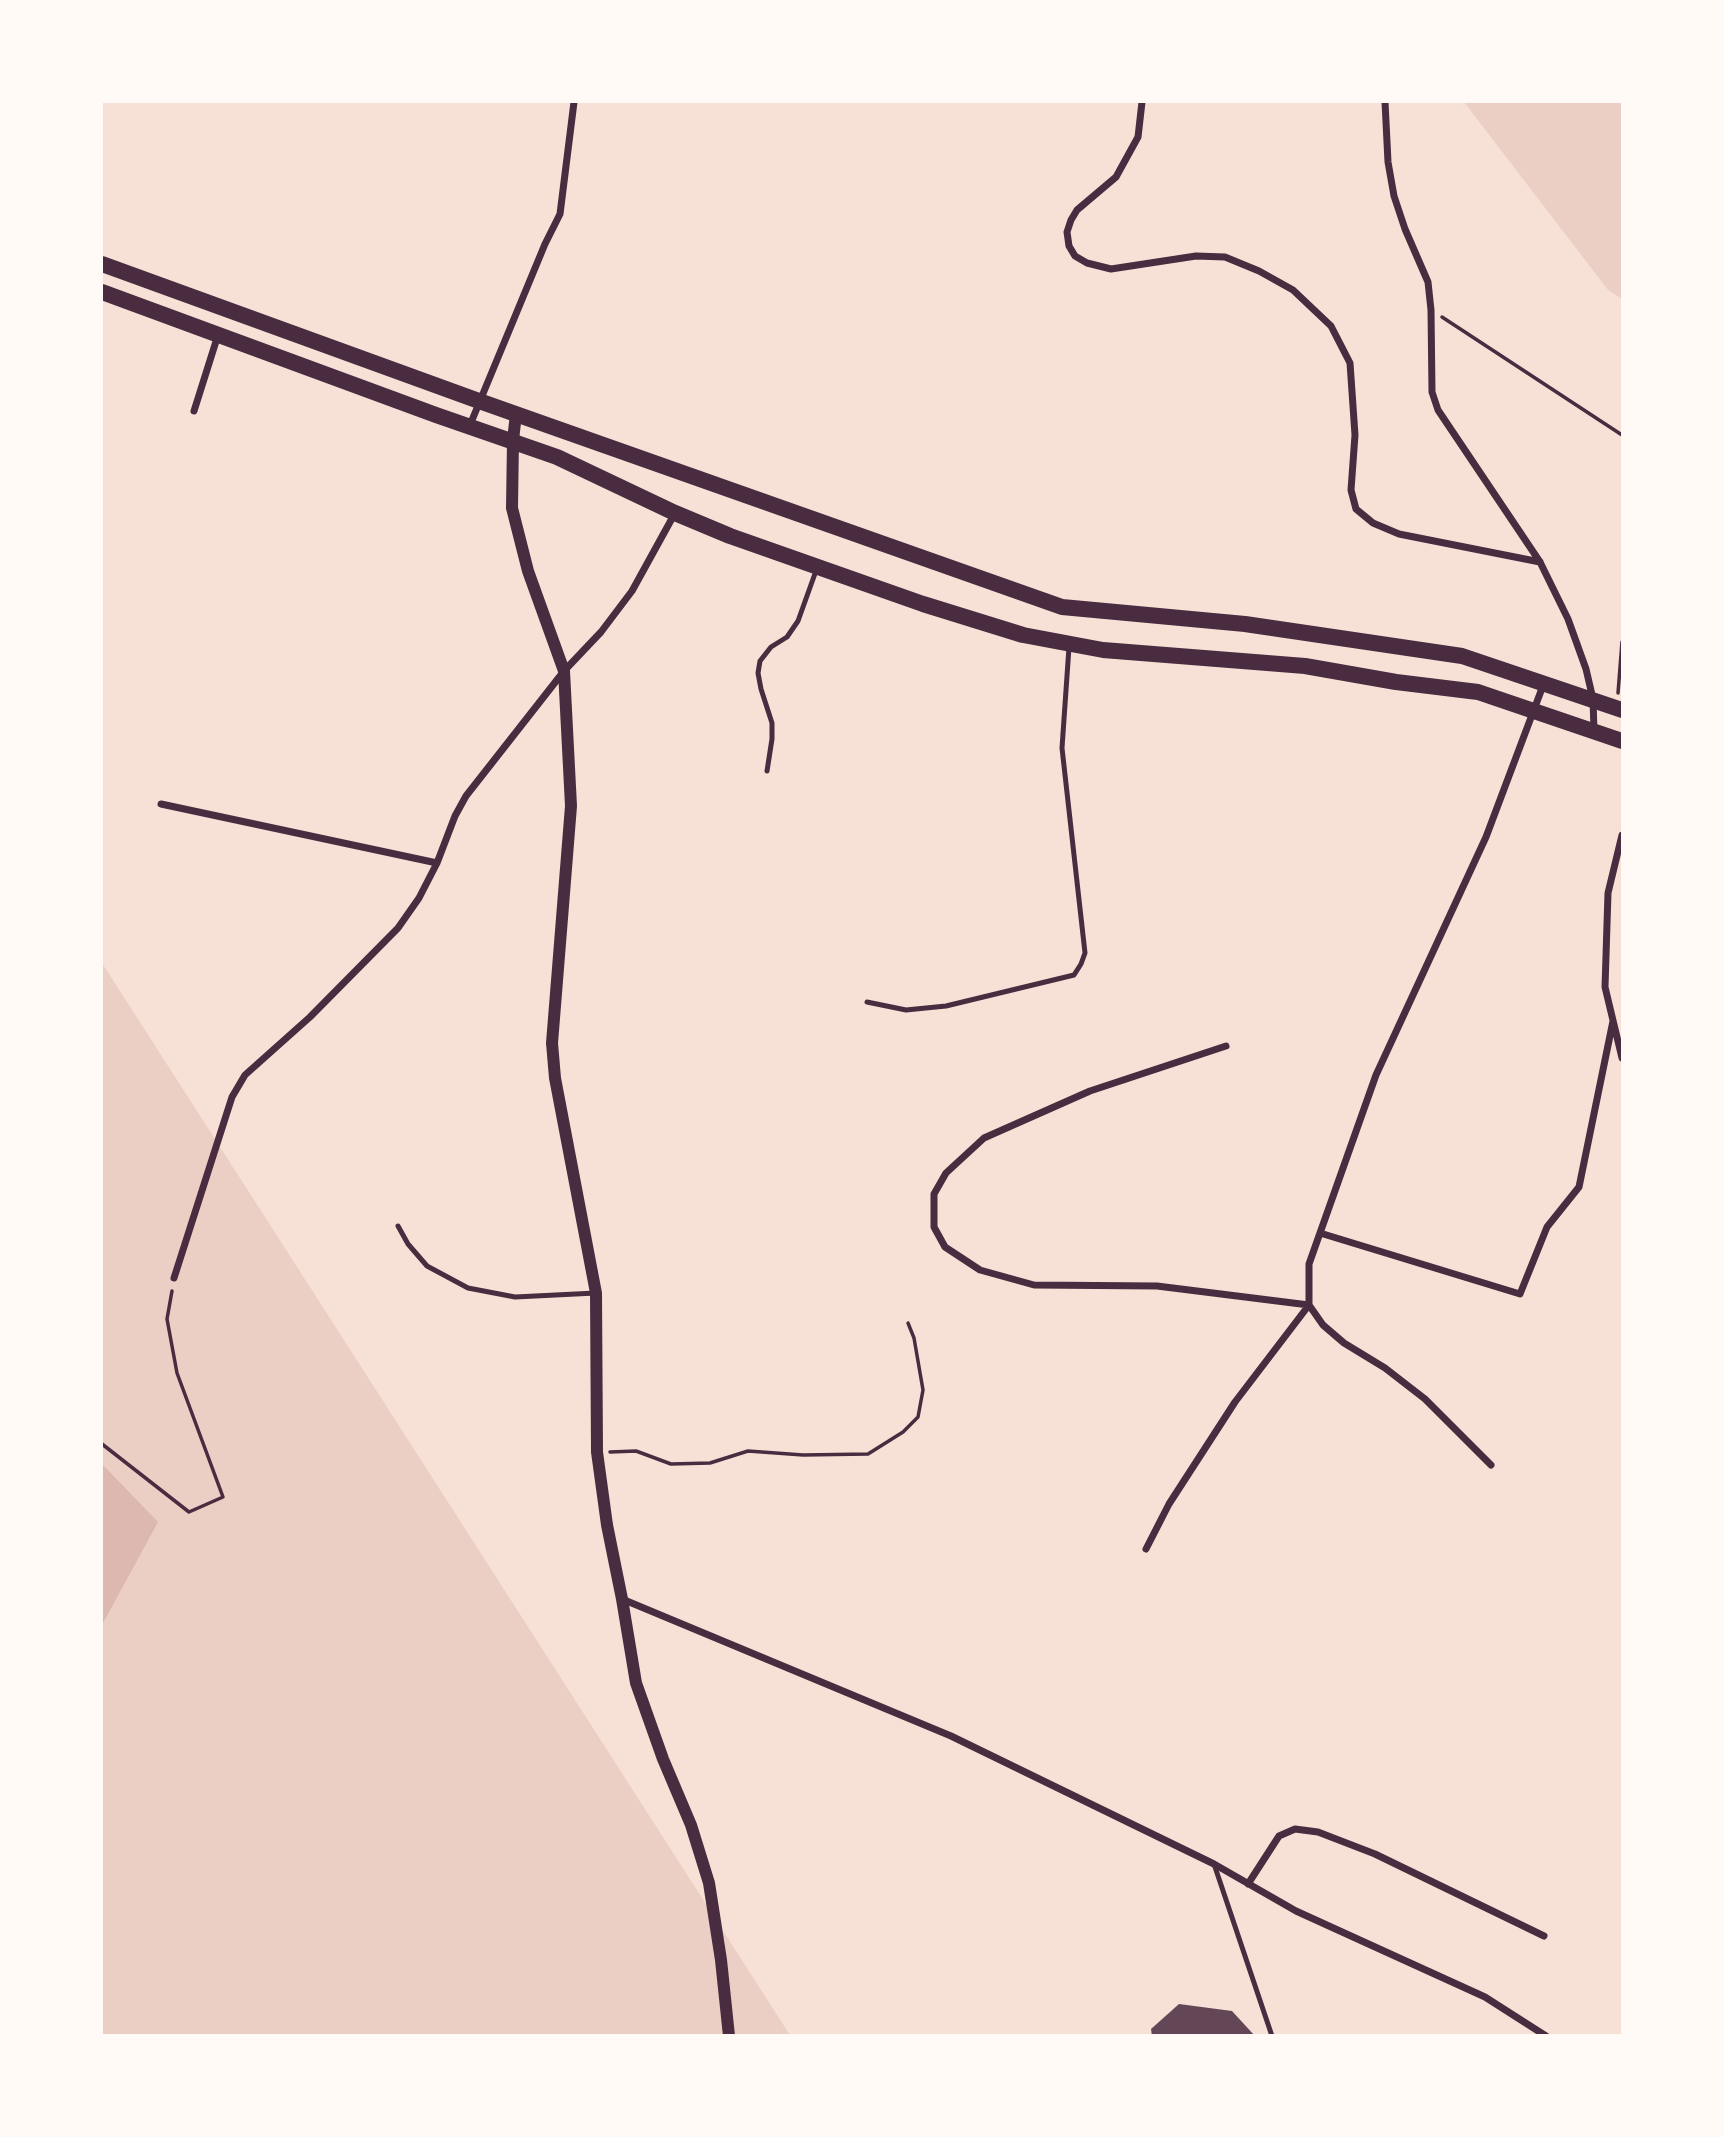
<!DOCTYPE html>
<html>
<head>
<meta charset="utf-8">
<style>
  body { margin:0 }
  #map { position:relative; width:1724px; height:2137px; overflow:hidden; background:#f7e1d7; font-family:"Work Sans",sans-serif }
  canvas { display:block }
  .frame { position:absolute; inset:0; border:103px solid #fffaf5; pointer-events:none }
</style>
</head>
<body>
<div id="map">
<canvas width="1724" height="2137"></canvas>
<div class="frame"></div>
</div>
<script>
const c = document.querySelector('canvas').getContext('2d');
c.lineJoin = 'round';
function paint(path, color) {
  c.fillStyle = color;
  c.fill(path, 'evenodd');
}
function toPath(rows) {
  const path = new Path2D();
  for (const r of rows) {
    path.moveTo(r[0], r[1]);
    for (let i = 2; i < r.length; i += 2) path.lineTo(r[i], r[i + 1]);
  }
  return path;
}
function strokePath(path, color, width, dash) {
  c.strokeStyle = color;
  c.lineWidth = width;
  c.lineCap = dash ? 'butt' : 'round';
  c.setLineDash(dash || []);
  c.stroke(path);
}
const green = toPath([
  [1464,102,1622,102,1622,299,1608,290],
  [102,963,790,2035,102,2035]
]);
const water = toPath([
  [102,1464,158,1522,102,1625]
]);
const building = toPath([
  [1179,2004,1232,2011,1255,2036,1152,2036,1151,2029]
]);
const path = toPath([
  [1442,317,1622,435],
  [1618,693,1622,642],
  [102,1444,189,1512,223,1497,177,1373,167,1319,172,1291],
  [610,1452,636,1451,671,1464,710,1463,748,1451,803,1455,868,1454,903,1432,918,1417,923,1390,914,1338,908,1323]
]);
const service = toPath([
  [767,771,772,739,772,723,761,689,758,673,760,661,771,647,787,637,798,621,817,568],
  [867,1002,906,1010,946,1006,1074,975,1081,964,1085,953,1062,748,1069,647],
  [398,1226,408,1244,427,1266,468,1288,515,1297,596,1293],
  [1214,1864,1272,2036]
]);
const minor = toPath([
  [1142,102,1138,137,1116,177,1077,210,1071,220,1067,232,1069,246,1075,256,1087,263,1111,269,1196,256,1225,257,1259,271,1293,290,1331,326,1350,363,1355,435,1351,490,1356,509,1373,523,1399,534,1540,562],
  [1385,102,1388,162,1394,196,1405,229,1428,282,1431,310,1432,392,1438,410,1540,562,1568,619,1586,669,1593,699,1594,731],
  [194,411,218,335],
  [470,425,545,244,560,214,574,102],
  [161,804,437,863],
  [1622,835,1608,893,1605,987,1622,1058],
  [1226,1046,1090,1091,984,1138,946,1173,934,1194,934,1227,945,1247,980,1270,1034,1285,1157,1286,1309,1305],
  [1320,1233,1520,1294,1547,1227,1579,1187,1613,1021],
  [174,1278,232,1097,245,1075,310,1017,398,928,419,898,437,863,455,816,466,796,564,671,601,632,632,591,675,513],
  [1491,1465,1425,1399,1385,1368,1344,1343,1323,1325,1309,1305,1309,1264,1376,1075,1486,837,1544,683],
  [1146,1549,1169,1504,1235,1402,1309,1305],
  [622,1599,951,1736,1214,1864,1296,1911,1485,1997,1546,2036],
  [1248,1884,1279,1836,1295,1829,1318,1832,1375,1854,1544,1936]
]);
const tertiary = toPath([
  [516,414,513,440,512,508,528,571,564,671,571,806,552,1043,555,1078,596,1293,597,1452,607,1525,622,1599,636,1683,663,1759,691,1825,709,1883,721,1960,729,2036]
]);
const primary = toPath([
  [102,264,479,401,1062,607,1245,624,1462,656,1622,710],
  [102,292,436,415,557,457,675,513,730,536,923,604,1023,635,1103,650,1305,666,1396,682,1478,692,1622,741]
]);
paint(green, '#ebcfc5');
paint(water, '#dcb8b0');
paint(building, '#644757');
strokePath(path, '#4a2c40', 3.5);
strokePath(service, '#4a2c40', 5);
strokePath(minor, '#4a2c40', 7);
strokePath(tertiary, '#4a2c40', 12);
strokePath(primary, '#4a2c40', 16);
</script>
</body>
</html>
